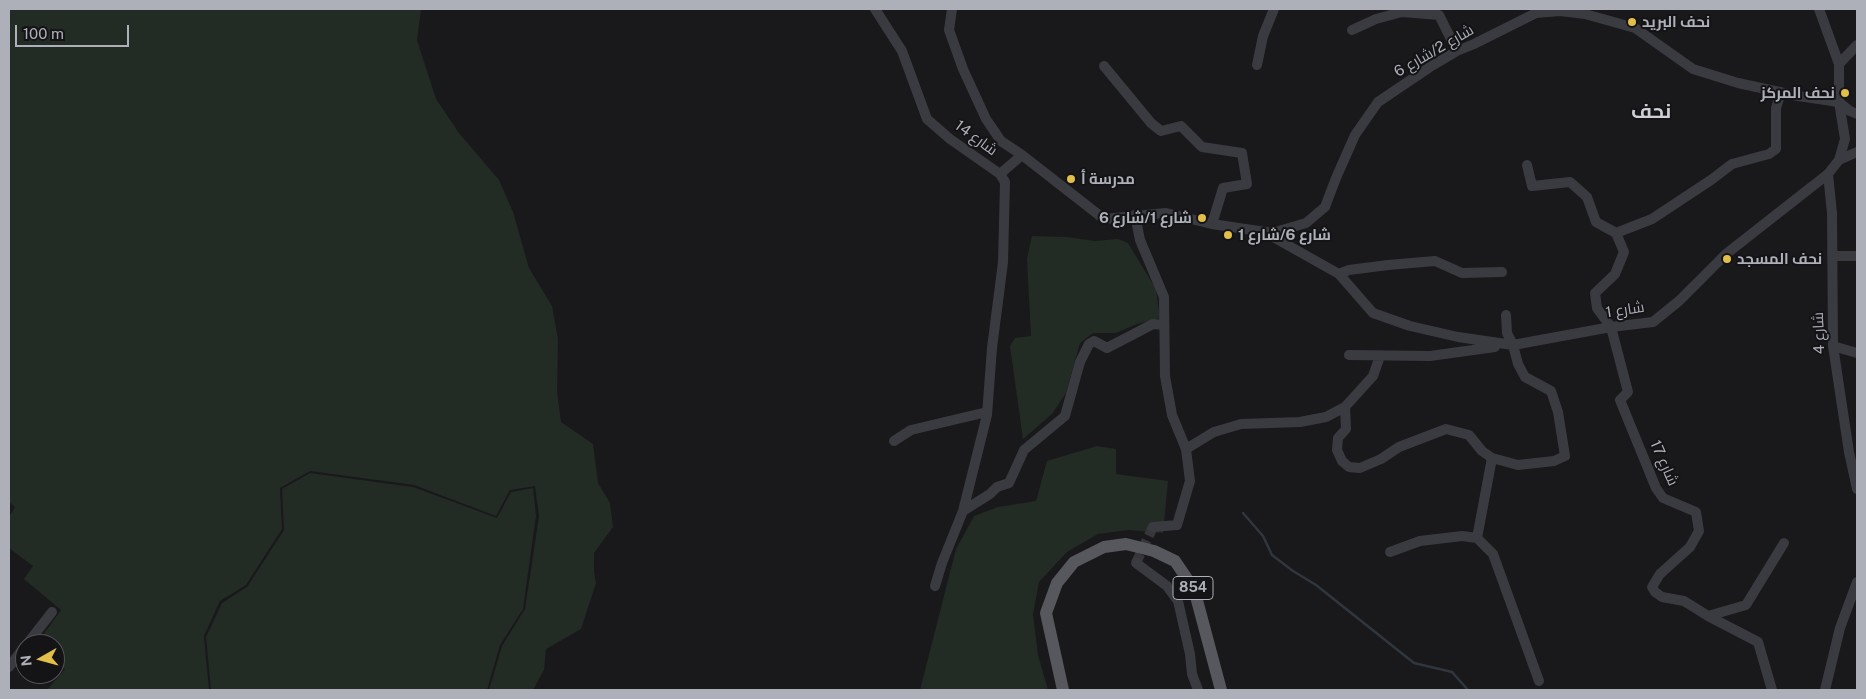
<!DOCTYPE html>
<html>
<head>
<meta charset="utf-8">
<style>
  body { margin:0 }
  #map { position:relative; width:1866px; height:699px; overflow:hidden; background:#19191b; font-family:"Public Sans",sans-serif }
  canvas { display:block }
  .frame { position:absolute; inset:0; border:10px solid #adafb9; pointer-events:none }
  .north { position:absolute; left:15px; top:634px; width:50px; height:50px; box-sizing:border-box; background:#141416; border:1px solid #515257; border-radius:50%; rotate:263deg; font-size:14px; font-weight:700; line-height:20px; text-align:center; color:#adafb9 }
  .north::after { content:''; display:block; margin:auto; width:18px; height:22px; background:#e2bf4a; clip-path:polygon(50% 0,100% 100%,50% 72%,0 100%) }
  .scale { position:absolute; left:15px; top:25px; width:114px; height:22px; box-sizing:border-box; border:2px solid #adafb9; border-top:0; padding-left:6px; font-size:15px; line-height:18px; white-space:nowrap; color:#adafb9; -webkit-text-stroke:4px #141416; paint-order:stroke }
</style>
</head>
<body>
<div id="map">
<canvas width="1866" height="699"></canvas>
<div class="frame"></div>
<div class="north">N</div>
<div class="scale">100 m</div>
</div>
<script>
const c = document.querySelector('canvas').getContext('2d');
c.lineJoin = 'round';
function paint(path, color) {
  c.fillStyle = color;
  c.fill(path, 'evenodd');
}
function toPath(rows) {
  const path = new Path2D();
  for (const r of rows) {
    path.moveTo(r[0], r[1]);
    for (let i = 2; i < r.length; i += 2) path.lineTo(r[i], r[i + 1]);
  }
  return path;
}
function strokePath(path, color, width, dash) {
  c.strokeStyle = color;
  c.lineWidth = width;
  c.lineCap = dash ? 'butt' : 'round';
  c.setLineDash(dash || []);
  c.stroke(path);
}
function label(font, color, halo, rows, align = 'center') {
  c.font = font + ' "Public Sans",Cairo,sans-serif';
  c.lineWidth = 4;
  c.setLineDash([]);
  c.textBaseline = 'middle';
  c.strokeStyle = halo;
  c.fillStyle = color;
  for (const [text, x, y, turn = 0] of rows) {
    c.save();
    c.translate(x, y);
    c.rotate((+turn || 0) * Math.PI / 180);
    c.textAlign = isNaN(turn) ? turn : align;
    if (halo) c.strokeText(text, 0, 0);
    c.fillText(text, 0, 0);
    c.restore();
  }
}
const green = toPath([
  [9,9,421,9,417,40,436,99,459,133,499,180,513,212,529,268,552,306,558,339,557,392,561,422,593,444,598,483,610,503,613,527,594,553,594,571,596,583,581,629,546,649,544,670,533,690,489,690,502,646,525,609,539,516,535,486,510,490,496,516,414,485,310,471,280,488,282,529,246,585,220,601,204,636,209,690,47,690,65,669,55,659,55,644,40,644,38,642,61,610,24,579,33,566,9,548,9,517,15,507,9,502],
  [1032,236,1067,237,1095,241,1118,239,1128,243,1156,289,1160,318,1137,324,1116,333,1093,333,1080,343,1066,393,1052,414,1023,439,1010,346,1015,338,1031,336,1027,259],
  [1097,446,1116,449,1116,474,1168,481,1163,533,1129,530,1098,534,1067,552,1039,582,1033,614,1038,655,1048,690,920,690,956,549,974,516,998,507,1036,501,1047,461],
  [310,473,413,487,497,518,511,492,533,488,536,516,523,609,500,645,487,690,211,690,206,637,222,603,247,587,284,530,282,489]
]);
const stream = toPath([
  [1243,513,1263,536,1272,555,1293,571,1316,585,1414,663,1452,672,1468,690]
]);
const minorTunnel = toPath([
  [1136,563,1153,527]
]);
const minor = toPath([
  [875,9,902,51,927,119,950,139,1000,174,1022,155,1104,219,1166,213,1212,224,1272,233,1306,223,1325,207,1336,178,1355,135,1378,102,1430,67,1457,51,1474,44,1536,13,1560,11,1585,14,1635,28,1693,69,1738,83,1798,96,1839,102,1850,111,1857,114],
  [952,9,949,30,963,69,986,119,1001,141,1022,155],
  [1819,9,1839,64],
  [1352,30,1376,19,1402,12,1439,15,1457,51],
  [1257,65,1263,36,1274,9],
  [1104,66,1151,123,1161,131,1181,126,1202,147,1242,153,1247,184,1223,188,1212,224],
  [1839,160,1857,152],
  [1527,165,1532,186,1570,182,1587,197,1596,222,1616,233,1624,252,1615,274,1595,293,1597,308,1611,327,1628,392,1620,400,1656,488,1663,498,1696,512,1699,531,1690,547,1660,574,1652,587,1655,592,1662,597,1684,601,1708,616,1758,642,1772,690],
  [1828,174,1832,213,1833,346,1849,452,1857,489],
  [1135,215,1140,240,1164,297,1165,376,1172,415,1186,449,1190,481,1177,525,1153,527],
  [1266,233,1339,274,1373,313,1410,326,1458,337,1513,345,1611,327,1653,322,1679,301,1726,254,1828,174,1839,160,1845,139,1839,102,1839,64,1857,45],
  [1616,233,1652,219,1711,180,1732,164,1769,154,1776,149,1776,108,1781,92],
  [1833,256,1857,256],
  [1339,274,1349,270,1388,265,1435,261,1462,273,1502,272],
  [1833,346,1857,353],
  [1349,355,1430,356,1495,347],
  [1345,407,1346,429,1338,438,1337,450,1342,461,1349,467,1360,468,1381,459,1399,447,1446,429,1469,435,1482,451,1492,458,1518,465,1554,461,1565,456,1558,412,1551,391,1525,377,1518,364,1513,345,1507,333,1506,315],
  [894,441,911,430,987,412],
  [1186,449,1214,432,1241,424,1300,422,1326,417,1345,407,1373,376,1380,356],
  [1492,458,1477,538,1493,554,1539,681],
  [963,511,990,494,997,487,1009,483,1024,450,1065,416,1080,362,1089,344,1094,341,1107,348,1153,324,1164,325],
  [1390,552,1420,541,1462,536,1477,538],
  [1136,563,1167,586,1178,601,1190,654,1192,674,1198,690],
  [935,586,942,563,963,511,987,415,992,348,1003,262,1005,182,1000,174],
  [1708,616,1746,605,1784,543],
  [27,644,52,612],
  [9,667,25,646],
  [1825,690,1840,628,1857,582]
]);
const major = toPath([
  [1063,690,1046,613,1057,583,1074,562,1104,547,1126,544,1154,551,1175,561,1194,589,1221,690]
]);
const markers = [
  [1632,22,5,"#e2bf4a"],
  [1845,93,5,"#e2bf4a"],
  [1071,179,5,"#e2bf4a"],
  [1202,218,5,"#e2bf4a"],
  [1228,235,5,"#e2bf4a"],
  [1727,259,5,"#e2bf4a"]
];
const shields = [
  [1193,588,40]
];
const shieldNames = [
  ["854",1193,588]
];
const poiNames = [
  ["نحف البريد",1642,22],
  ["نحف المركز",1835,93,"right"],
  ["مدرسة أ",1081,179],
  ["شارع 1/شارع 6",1192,218,"right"],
  ["شارع 6/شارع 1",1238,235],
  ["نحف المسجد",1737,259]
];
const streetNames = [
  ["شارع 2/شارع 6",1434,51,-30],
  ["شارع 14",976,138,36],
  ["شارع 1",1625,310,-9],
  ["شارع 4",1819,333,-92],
  ["شارع 17",1664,463,66]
];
const districtNames = [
  ["نحف",1651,112]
];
paint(green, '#232b25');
strokePath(stream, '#30363e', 2.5);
strokePath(minorTunnel, '#37373b', 10, [10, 5]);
strokePath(minor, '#3a3b40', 10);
strokePath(major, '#57585e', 12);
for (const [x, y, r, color] of markers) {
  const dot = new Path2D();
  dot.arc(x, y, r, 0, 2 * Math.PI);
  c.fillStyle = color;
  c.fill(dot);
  strokePath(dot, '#141416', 2);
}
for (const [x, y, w] of shields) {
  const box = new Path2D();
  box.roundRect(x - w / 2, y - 11.5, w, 23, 4);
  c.fillStyle = '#141416';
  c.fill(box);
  strokePath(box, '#adafb9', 1);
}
label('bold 14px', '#adafb9', null, shieldNames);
label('bold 15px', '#adafb9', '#141416', poiNames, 'left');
label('15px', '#adafb9', '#141416', streetNames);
label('bold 20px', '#cdcfd6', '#141416', districtNames);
</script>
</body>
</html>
